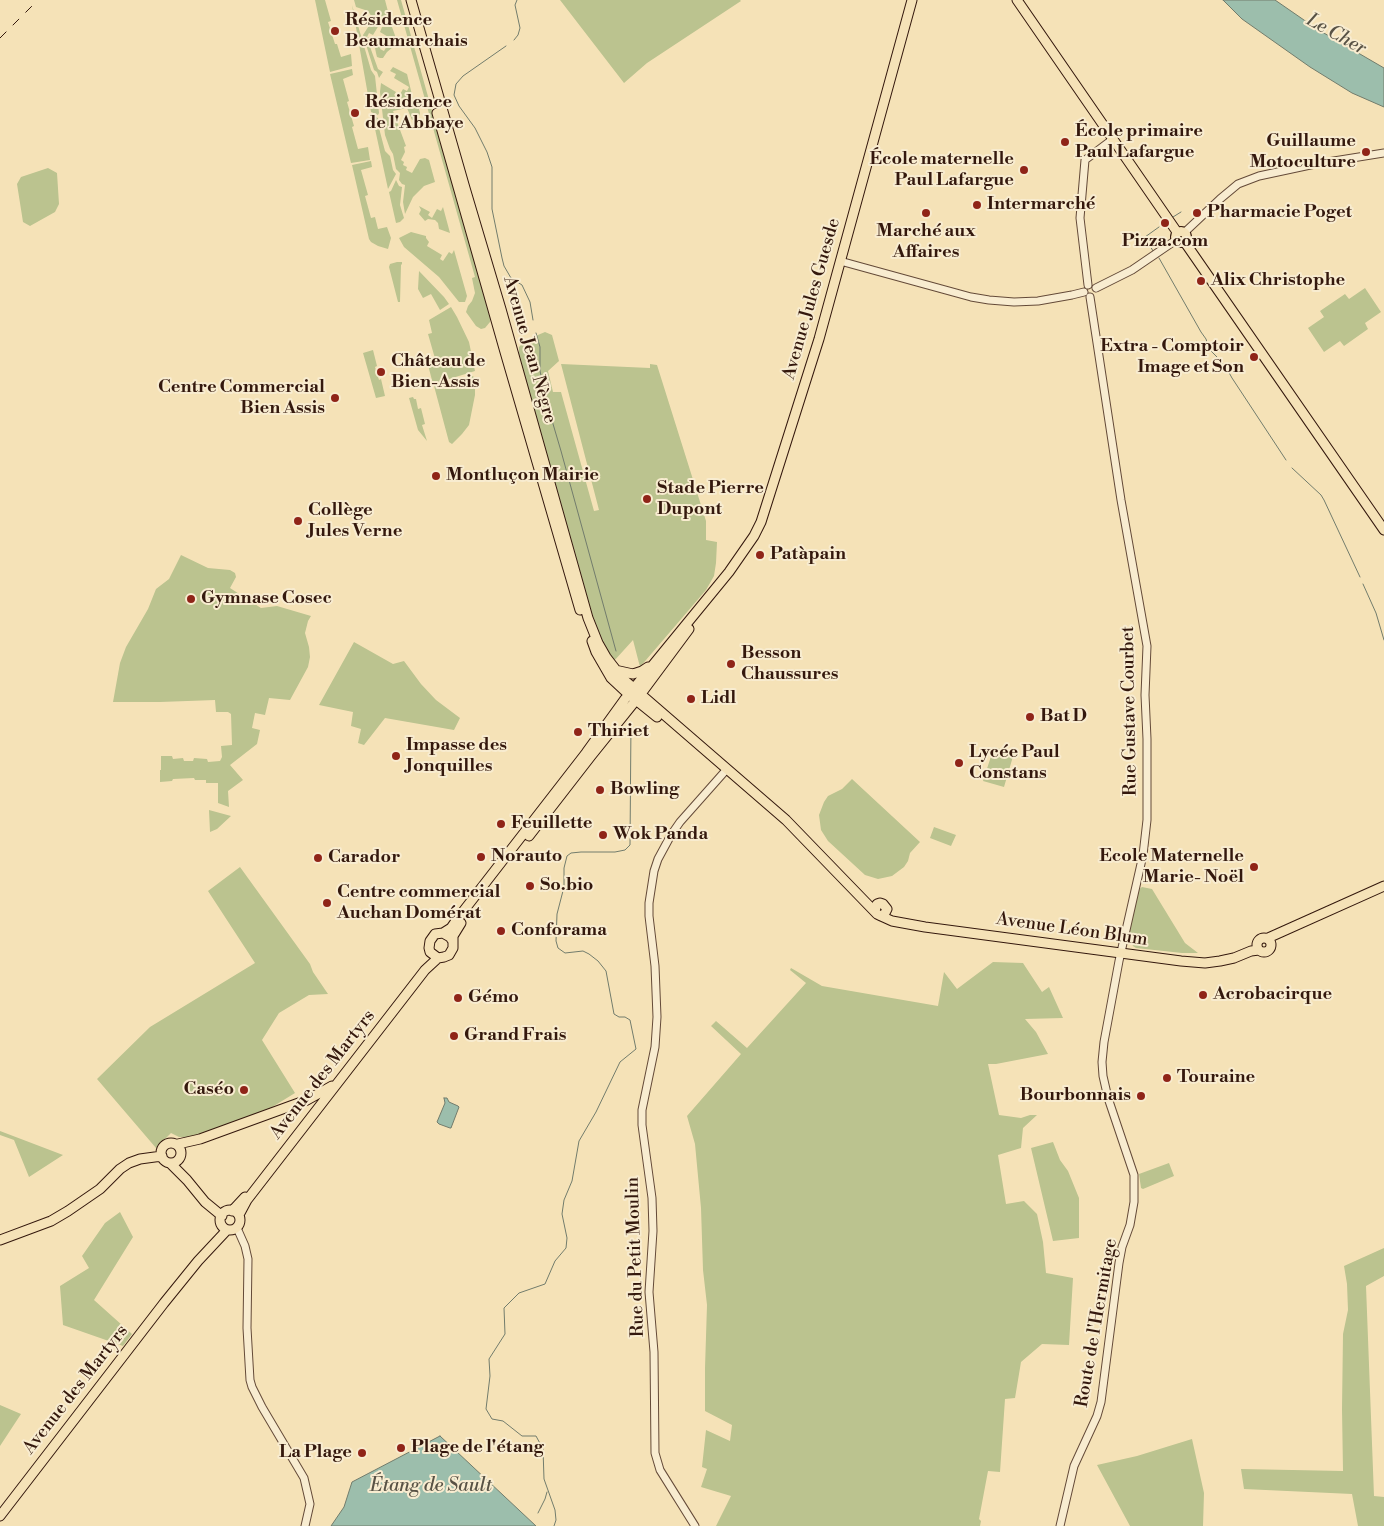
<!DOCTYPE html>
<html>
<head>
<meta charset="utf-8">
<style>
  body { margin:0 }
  canvas { display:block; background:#f5e2b7 }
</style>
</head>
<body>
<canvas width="1384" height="1526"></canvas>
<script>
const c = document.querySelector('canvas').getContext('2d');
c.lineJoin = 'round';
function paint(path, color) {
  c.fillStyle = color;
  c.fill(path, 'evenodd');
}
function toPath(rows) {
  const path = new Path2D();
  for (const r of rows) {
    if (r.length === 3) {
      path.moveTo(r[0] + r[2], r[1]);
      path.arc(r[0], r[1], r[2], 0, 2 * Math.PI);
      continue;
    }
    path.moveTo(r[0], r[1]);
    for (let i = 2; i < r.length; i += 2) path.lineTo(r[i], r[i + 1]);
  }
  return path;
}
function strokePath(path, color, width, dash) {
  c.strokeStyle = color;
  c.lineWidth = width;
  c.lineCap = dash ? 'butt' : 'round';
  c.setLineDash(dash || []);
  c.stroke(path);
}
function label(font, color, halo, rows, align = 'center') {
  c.font = font + ' "Libre Bodoni",serif';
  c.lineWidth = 4;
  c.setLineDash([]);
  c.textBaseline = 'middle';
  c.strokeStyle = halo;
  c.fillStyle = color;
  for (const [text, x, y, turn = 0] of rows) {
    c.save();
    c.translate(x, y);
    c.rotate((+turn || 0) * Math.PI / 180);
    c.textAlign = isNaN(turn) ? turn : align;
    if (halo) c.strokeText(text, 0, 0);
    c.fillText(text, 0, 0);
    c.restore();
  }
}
const green = toPath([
  [315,0,325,0,331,21,328,22,335,44,337,44,341,57,351,54,352,66,330,72],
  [354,0,385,0,391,23,379,25,373,35,369,33,367,37,370,38,369,44,378,69,383,72,379,78,377,72,374,70,363,35,372,21,372,17,368,11,356,7],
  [397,0,401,0,490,318,490,322,485,328,481,329,476,326,466,312,468,306,472,301,475,293,472,278,475,277],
  [560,0,740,0,741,1,647,63,624,83],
  [352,5,371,70,375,76,379,113,378,115,371,112],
  [382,27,392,27,397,41,393,47,387,52,383,58,380,58,377,57,376,53,375,48,376,42,382,45,380,49,384,51,389,42,393,44,395,41,380,32],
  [393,67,407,74,413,99,412,100,417,102,420,113,418,119,412,120,407,108,393,111,406,146,404,147,405,152,401,160,404,162,403,165,407,167,406,170,412,173,420,159,425,158,429,160,435,182,424,186,413,197,405,214,403,202,405,185,402,184,399,180,400,173,396,169,393,154,390,149,385,135,380,92,381,83,396,92,394,95,398,98,403,89,407,91,409,87,394,78,396,74,390,71],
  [352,69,353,75,343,79,349,101,347,102,354,126,352,127,358,149,368,147,370,160,351,163,330,74],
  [372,115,378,118,379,128,385,151,390,156,393,170,396,174,388,189],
  [371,161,372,167,361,170,368,195,365,196,371,218,375,217,378,229,387,227,391,238,388,249,378,246,371,242,369,239,352,165],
  [48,168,57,173,59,204,55,212,30,226,23,222,17,184,21,177],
  [396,180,399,186,402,187,400,205,404,218,400,222,396,223,389,192,391,191],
  [419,206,430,212,428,215,432,218,437,209,441,211,443,207,450,233,439,229,438,223,435,220,428,219,425,221,419,214,421,210],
  [411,232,426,236,426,238,429,242,427,246,442,255,440,259,443,261,449,252,452,254,454,250,467,296,465,302,459,302,439,277,404,247,399,238],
  [397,262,402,262,402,264,401,265,400,302,398,302,389,267,390,264],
  [419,271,444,297,449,304,440,310,431,294,423,298,418,289],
  [1365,288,1381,312,1365,323,1368,329,1344,346,1340,341,1324,352,1308,328,1324,317,1320,311,1345,294,1349,299],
  [451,307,457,317,469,342,475,371,433,384,428,365,436,362,428,334,432,333,429,320],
  [545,332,552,335,559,361,548,371,553,392,561,392,594,511,599,510,561,364,650,368,650,364,657,365,706,521,706,540,717,542,716,563,714,576,706,590,640,667,633,640,614,661,606,651,595,624,519,355,519,347,526,340],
  [373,350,377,366,375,367,379,380,381,379,385,396,376,398,363,353],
  [473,376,475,380,475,395,469,425,462,434,452,444,449,442,434,386],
  [413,397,414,399,416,399,418,409,421,408,425,424,422,425,427,441,418,430,409,398],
  [181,555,208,568,230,570,235,573,236,577,230,588,261,608,277,606,311,616,308,621,305,633,309,647,310,657,308,667,290,700,269,698,265,715,255,713,252,728,260,730,257,744,230,765,243,780,228,791,229,807,218,803,218,783,206,783,206,780,195,780,194,778,173,779,172,781,160,782,160,770,161,770,161,756,172,756,173,759,183,758,184,761,193,761,194,758,207,759,208,762,220,761,222,757,221,746,232,745,231,714,228,712,216,712,215,700,160,702,113,702,120,663,126,647,148,609,156,589,169,579],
  [354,642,393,664,404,661,421,684,436,700,460,718,454,730,385,718,364,745,358,743,361,729,351,726,353,712,319,705],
  [994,747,1014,753,1004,787,983,781],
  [852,779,920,842,910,853,908,861,904,867,892,876,878,879,865,875,828,841,821,830,819,815,824,802,828,796,842,789],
  [209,810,231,816,217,829,210,832],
  [934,827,956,835,951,846,930,838],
  [240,867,310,964,313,972,328,994,309,995,279,1013,262,1040,295,1093,269,1109,195,1137,179,1137,171,1133,156,1148,97,1079,150,1027,255,963,208,891],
  [1142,887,1152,889,1185,943,1198,953,1182,953,1136,948,1133,946,1129,937,1130,928,1138,890],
  [993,962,1023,963,1042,992,1049,987,1063,1018,1025,1019,1036,1032,1048,1054,996,1064,988,1064,999,1115,1021,1118,1030,1115,1037,1115,1023,1128,1021,1148,998,1155,1006,1204,1024,1201,1037,1214,1043,1242,1046,1273,1073,1278,1069,1345,1042,1344,1021,1362,1015,1398,1005,1399,1000,1472,988,1471,979,1519,981,1521,980,1526,716,1526,731,1496,701,1487,707,1469,702,1467,706,1430,730,1441,732,1425,705,1411,705,1368,707,1305,703,1270,701,1208,695,1144,687,1116,741,1054,711,1026,716,1021,747,1048,806,983,790,970,791,968,822,986,938,1006,944,972,957,989],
  [0,1131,63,1155,29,1177,14,1140,0,1135],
  [1053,1142,1060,1160,1068,1171,1079,1198,1079,1238,1053,1241,1031,1148],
  [1169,1163,1174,1176,1143,1189,1141,1188,1139,1174],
  [120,1212,133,1237,94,1300,132,1334,123,1346,63,1325,60,1286,89,1268,82,1256,105,1223],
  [1384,1248,1384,1276,1366,1286,1374,1496,1384,1497,1384,1526,1358,1526,1352,1494,1244,1489,1241,1469,1343,1471,1342,1409,1343,1334,1348,1310,1347,1284,1344,1266],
  [0,1405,21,1414,0,1446],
  [1192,1439,1204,1493,1203,1526,1130,1526,1097,1465,1137,1456]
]);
const water = toPath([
  [1223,0,1275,0,1317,29,1384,68,1384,107,1352,93,1310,67,1242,19,1223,0],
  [444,1098,447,1098,449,1102,458,1106,459,1107,451,1128,450,1128,439,1124,437,1122,445,1103,444,1098],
  [440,1436,536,1526,331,1526,344,1507,352,1482,440,1436]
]);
const stream = toPath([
  [514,40,518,35,520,28,515,5,517,0],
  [506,46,463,76,456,84,454,95,459,106,475,128,487,152,492,167,492,209,502,258,504,266,511,278,522,285,530,302,533,320],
  [1173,217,1181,212],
  [1153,251,1145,237,1159,227],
  [1159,258,1201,332,1206,339,1209,349,1220,360,1227,369,1232,378,1286,460],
  [536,333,540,347,540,371,548,407,561,451,616,651],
  [1292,468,1321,495,1324,500,1360,577],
  [1363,584,1376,613,1384,640],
  [538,1513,545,1499,547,1492],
  [554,1526,556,1520,555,1510,544,1479,543,1449,536,1436,522,1436,503,1421,492,1419,486,1409,490,1376,489,1359,505,1334,504,1308,519,1293,545,1284,555,1261,566,1248,567,1238,562,1214,564,1200,572,1181,579,1141,596,1112,620,1062,636,1049,630,1020,625,1017,619,1017,614,1014,606,971,598,961,589,954,583,951,565,953,558,948,556,941,557,914,564,887,564,868,567,856,571,853,581,852,615,852,625,850,630,845,631,722]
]);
const minor = toPath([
  [1185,232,1220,199,1238,184,1259,176,1315,164,1384,153],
  [840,261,971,297,989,300,1014,302,1038,301,1072,295,1084,292],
  [1088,285,1080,218,1085,160,1113,139],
  [1096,288,1132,270,1176,240],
  [237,1228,245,1246,248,1259,247,1328,250,1380,252,1387,262,1407,304,1478,310,1504,305,1526],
  [695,1526,660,1470,655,1453,654,1352,649,1292,653,1231,652,1198,642,1125,642,1110,655,1047,657,1017,655,966,649,916,649,903,654,871,658,859,671,835,680,822,727,769],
  [1060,1526,1074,1466,1097,1416,1101,1402,1119,1263,1122,1247,1130,1225,1134,1202,1134,1175,1108,1098,1103,1076,1102,1062,1104,1042,1119,961,1143,855,1147,820,1147,739,1145,695,1147,646,1121,500,1090,297]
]);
const major = toPath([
  [411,0,465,188,501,309,588,618,598,643,606,657,623,679,786,820,877,914,881,916,884,915,887,909,883,904,880,903,877,904,875,911],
  [1017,0,1177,232],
  [437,113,505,352,580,610],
  [1181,237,5.5],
  [1184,241,1384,530],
  [592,641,596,652,611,678,626,692,657,717],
  [615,670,633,674,642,671,648,667],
  [529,836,591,756,640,695,689,629],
  [881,916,892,921,925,927,1181,961,1205,963,1220,961,1234,958,1251,951,1259,950],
  [443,933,451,928,458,918,586,753,625,699,729,572,754,536,761,522,819,339,912,0],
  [1264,945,7],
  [1268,938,1384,886],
  [452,940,450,937,443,933,435,934,430,941,429,948,430,952,438,958,444,957,449,955,453,948,453,936,461,923],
  [171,1153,10],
  [178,1144,200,1139,307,1100,332,1086],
  [170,1163,187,1180,205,1202,222,1216],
  [230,1220,10],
  [232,1211,245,1197],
  [239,1215,247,1200,425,970,438,958],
  [0,1240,51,1221,68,1211,100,1189,120,1169,129,1163,140,1159,162,1156],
  [0,1516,164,1303,198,1261,227,1230]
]);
const rail = toPath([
  [0,38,38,0]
]);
const markers = [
  [335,31,5,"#8f2418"],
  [355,113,5,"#8f2418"],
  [1065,142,5,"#8f2418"],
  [1366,152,5,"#8f2418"],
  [1024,170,5,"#8f2418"],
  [977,205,5,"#8f2418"],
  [926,213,5,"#8f2418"],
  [1197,213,5,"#8f2418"],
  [1165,223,5,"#8f2418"],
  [1201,281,5,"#8f2418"],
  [1254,357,5,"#8f2418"],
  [381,372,5,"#8f2418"],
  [335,398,5,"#8f2418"],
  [436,476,5,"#8f2418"],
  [647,499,5,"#8f2418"],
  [298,521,5,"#8f2418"],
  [760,555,5,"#8f2418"],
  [191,599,5,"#8f2418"],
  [731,664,5,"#8f2418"],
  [691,699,5,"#8f2418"],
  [1030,717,5,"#8f2418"],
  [578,732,5,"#8f2418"],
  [396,756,5,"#8f2418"],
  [959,763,5,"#8f2418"],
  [600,790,5,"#8f2418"],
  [501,824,5,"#8f2418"],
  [603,835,5,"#8f2418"],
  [481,857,5,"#8f2418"],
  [318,858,5,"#8f2418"],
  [1254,867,5,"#8f2418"],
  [530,886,5,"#8f2418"],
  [327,903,5,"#8f2418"],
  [501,931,5,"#8f2418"],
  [1203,995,5,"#8f2418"],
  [458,998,5,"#8f2418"],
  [454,1036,5,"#8f2418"],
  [1167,1078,5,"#8f2418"],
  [244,1090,5,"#8f2418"],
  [1141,1096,5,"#8f2418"],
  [401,1448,5,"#8f2418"],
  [362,1453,5,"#8f2418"]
];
const poiNames = [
  ["Résidence",345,21],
  ["Beaumarchais",345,42],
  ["Résidence",365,103],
  ["de l'Abbaye",365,124],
  ["École primaire",1075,132],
  ["Paul Lafargue",1075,153],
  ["Guillaume",1356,142,"right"],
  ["Motoculture",1356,163,"right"],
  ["École maternelle",1014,160,"right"],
  ["Paul Lafargue",1014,181,"right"],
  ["Intermarché",987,205],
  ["Pharmacie Poget",1207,213],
  ["Marché aux",926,232,"center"],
  ["Affaires",926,253,"center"],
  ["Pizza.com",1165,242,"center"],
  ["Alix Christophe",1211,281],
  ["Extra - Comptoir",1244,347,"right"],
  ["Image et Son",1244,368,"right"],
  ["Château de",391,362],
  ["Bien-Assis",391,383],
  ["Centre Commercial",325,388,"right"],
  ["Bien Assis",325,409,"right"],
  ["Montluçon Mairie",446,476],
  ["Stade Pierre",657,489],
  ["Dupont",657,510],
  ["Collège",308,511],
  ["Jules Verne",308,532],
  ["Patàpain",770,555],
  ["Gymnase Cosec",201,599],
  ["Besson",741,654],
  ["Chaussures",741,675],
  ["Lidl",701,699],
  ["Bat D",1040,717],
  ["Thiriet",588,732],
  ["Impasse des",406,746],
  ["Jonquilles",406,767],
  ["Lycée Paul",969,753],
  ["Constans",969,774],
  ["Bowling",610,790],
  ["Feuillette",511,824],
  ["Wok Panda",613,835],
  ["Norauto",491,857],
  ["Ecole Maternelle",1244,857,"right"],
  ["Marie- Noël",1244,878,"right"],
  ["Carador",328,858],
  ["So.bio",540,886],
  ["Centre commercial",337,893],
  ["Auchan Domérat",337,914],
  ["Conforama",511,931],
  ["Acrobacirque",1213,995],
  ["Gémo",468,998],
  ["Grand Frais",464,1036],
  ["Touraine",1177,1078],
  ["Caséo",234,1090,"right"],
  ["Bourbonnais",1131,1096,"right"],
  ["Plage de l'étang",411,1448],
  ["La Plage",352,1453,"right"]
];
const streetNames = [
  ["Avenue Jules Guesde",812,299,-74],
  ["Avenue Jean Nègre",529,350,74],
  ["Rue Gustave Courbet",1130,711,-91],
  ["Avenue Léon Blum",1072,930,8],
  ["Avenue des Martyrs",323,1075,-52],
  ["Rue du Petit Moulin",636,1257,-92],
  ["Route de l'Hermitage",1097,1323,-80],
  ["Avenue des Martyrs",76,1390,-52]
];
const waterNames = [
  ["Le Cher",1336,35,29],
  ["Étang de Sault",431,1486]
];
paint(green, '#bbc38f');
paint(water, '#9cbeac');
strokePath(water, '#727c6c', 1);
strokePath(stream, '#727c6c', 1);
strokePath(minor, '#644a38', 9);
strokePath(major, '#34180d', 11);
strokePath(minor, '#f8ecd0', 7);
strokePath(major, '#f5e2b7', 9);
strokePath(rail, '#34180d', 1, [9, 9]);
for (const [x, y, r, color] of markers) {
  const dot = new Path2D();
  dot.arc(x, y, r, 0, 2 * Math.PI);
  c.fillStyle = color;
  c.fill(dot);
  strokePath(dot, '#f8ecd0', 2);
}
label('bold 18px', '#34180d', '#f8ecd0', poiNames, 'left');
label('18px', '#34180d', '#f8ecd0', streetNames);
label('italic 19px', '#585245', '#f8ecd0', waterNames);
</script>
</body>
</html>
